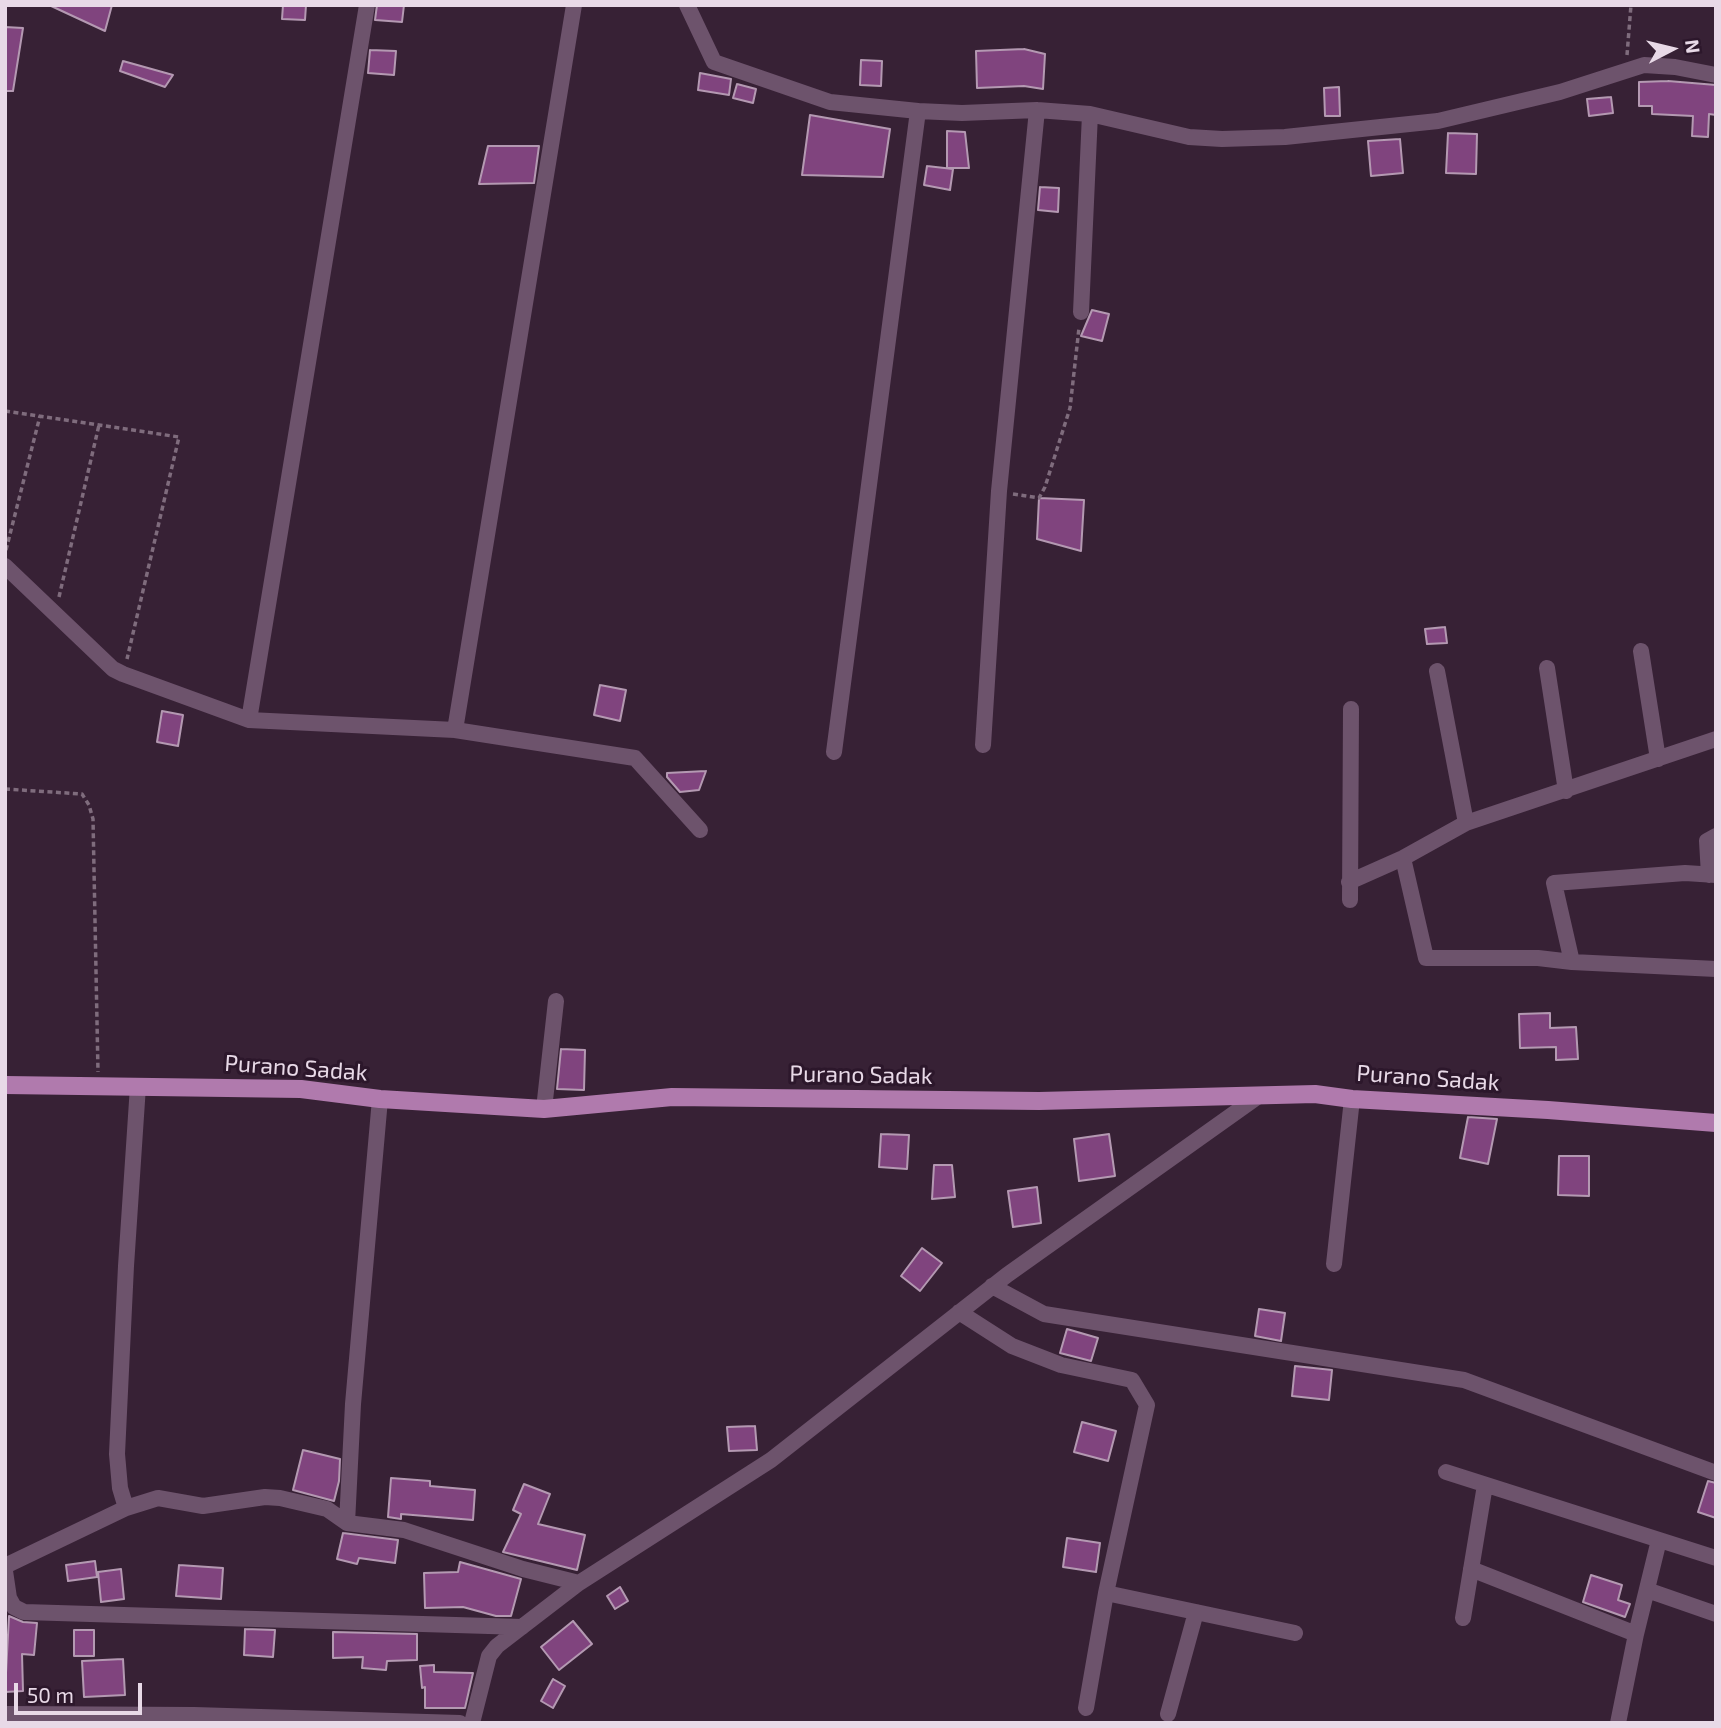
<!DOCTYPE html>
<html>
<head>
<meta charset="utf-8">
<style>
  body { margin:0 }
  #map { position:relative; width:1721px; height:1728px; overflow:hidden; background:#372135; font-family:"Exo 2",sans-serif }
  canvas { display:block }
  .frame { position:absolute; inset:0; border:7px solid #e8d9e7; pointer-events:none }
  .north { position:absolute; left:1637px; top:14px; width:70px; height:70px; -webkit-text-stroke:5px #2c172b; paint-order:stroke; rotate:83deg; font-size:19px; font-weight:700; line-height:28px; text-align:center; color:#e8d9e7 }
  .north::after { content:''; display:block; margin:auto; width:24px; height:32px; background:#e8d9e7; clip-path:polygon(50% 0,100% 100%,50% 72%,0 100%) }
  .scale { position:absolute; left:14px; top:1683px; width:128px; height:32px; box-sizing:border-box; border:4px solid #e8d9e7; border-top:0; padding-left:9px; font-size:21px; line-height:24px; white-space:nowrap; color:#e8d9e7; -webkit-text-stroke:5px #2c172b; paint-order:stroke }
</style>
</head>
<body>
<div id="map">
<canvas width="1721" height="1728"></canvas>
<div class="frame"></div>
<div class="north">N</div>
<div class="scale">50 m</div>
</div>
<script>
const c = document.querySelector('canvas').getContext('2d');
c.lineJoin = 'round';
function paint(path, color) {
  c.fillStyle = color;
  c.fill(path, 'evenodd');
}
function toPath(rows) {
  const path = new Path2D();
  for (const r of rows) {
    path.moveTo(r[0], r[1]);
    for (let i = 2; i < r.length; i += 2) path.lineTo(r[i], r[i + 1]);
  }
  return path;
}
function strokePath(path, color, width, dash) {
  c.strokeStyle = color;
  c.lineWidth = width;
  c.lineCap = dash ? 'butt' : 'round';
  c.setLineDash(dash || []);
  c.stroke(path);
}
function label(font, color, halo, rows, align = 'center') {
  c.font = font + ' "Exo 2",sans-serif';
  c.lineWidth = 6;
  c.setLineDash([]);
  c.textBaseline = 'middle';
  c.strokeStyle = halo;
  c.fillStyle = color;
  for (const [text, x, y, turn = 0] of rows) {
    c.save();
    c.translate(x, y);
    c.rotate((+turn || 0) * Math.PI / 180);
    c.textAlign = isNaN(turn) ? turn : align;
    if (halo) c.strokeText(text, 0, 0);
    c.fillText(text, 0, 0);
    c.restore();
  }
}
const building = toPath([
  [49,5,112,5,105,31,49,5],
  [283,5,306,5,305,20,282,19,283,5],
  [377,5,404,5,402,22,375,20,377,5],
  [5,27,23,28,13,91,5,91,5,27],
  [1024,49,1045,54,1043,89,1024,86,977,88,976,51,1024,49],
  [370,50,396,51,394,75,368,73,370,50],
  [861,60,882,61,881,86,860,85,861,60],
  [123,61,173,75,165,87,120,71,123,61],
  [700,73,731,79,729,95,698,90,700,73],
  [1668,81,1716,85,1716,115,1709,114,1708,137,1692,136,1693,116,1652,114,1652,106,1639,106,1639,82,1668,81],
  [737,84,756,89,753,103,733,98,737,84],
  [1339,87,1340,116,1325,116,1324,88,1339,87],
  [1611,97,1613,113,1589,116,1587,99,1611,97],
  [810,115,890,129,883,177,802,175,810,115],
  [947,131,965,132,969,168,947,168,947,131],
  [1448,133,1477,134,1476,174,1446,173,1448,133],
  [1400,139,1403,173,1371,176,1368,141,1400,139],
  [488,146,539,146,534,183,479,184,488,146],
  [927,166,953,169,950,190,924,185,927,166],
  [1040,187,1059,188,1058,212,1038,210,1040,187],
  [1092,310,1109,314,1102,341,1081,336,1092,310],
  [1039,498,1084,500,1081,551,1037,539,1039,498],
  [1445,627,1447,643,1427,644,1425,629,1445,627],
  [600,685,626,690,620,721,594,715,600,685],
  [162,711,183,715,178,746,157,742,162,711],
  [706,771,699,790,680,792,667,777,667,773,706,771],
  [1550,1013,1550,1028,1576,1027,1578,1059,1556,1060,1556,1047,1520,1048,1519,1014,1550,1013],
  [561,1049,585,1050,584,1090,557,1089,561,1049],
  [1468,1117,1497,1119,1488,1164,1460,1158,1468,1117],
  [881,1134,909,1135,907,1169,879,1167,881,1134],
  [1109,1134,1115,1176,1079,1181,1074,1139,1109,1134],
  [1559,1156,1589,1156,1589,1196,1558,1195,1559,1156],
  [934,1165,952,1165,955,1197,932,1199,934,1165],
  [1037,1187,1041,1223,1013,1227,1008,1191,1037,1187],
  [922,1248,942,1263,920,1291,901,1276,922,1248],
  [1259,1309,1285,1313,1281,1341,1255,1336,1259,1309],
  [1067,1329,1098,1338,1091,1361,1060,1353,1067,1329],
  [1295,1366,1332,1370,1329,1400,1292,1396,1295,1366],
  [1082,1422,1116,1431,1108,1461,1074,1452,1082,1422],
  [755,1426,757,1450,729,1451,727,1427,755,1426],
  [303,1450,340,1459,339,1481,334,1501,293,1490,303,1450],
  [391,1478,430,1481,430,1486,475,1490,473,1520,401,1514,401,1519,388,1517,391,1478],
  [1708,1481,1716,1483,1716,1518,1698,1512,1708,1481],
  [524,1484,550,1494,538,1524,585,1535,577,1570,503,1552,521,1514,513,1510,524,1484],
  [343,1533,398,1540,395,1563,359,1558,357,1564,337,1559,343,1533],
  [1067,1538,1100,1543,1096,1572,1063,1567,1067,1538],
  [95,1561,97,1577,68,1581,66,1565,95,1561],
  [460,1562,521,1579,511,1616,496,1616,463,1607,425,1608,424,1573,458,1572,460,1562],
  [179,1565,223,1568,221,1599,176,1596,179,1565],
  [121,1569,124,1599,101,1602,98,1572,121,1569],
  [1591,1575,1622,1585,1618,1600,1630,1604,1625,1617,1583,1602,1591,1575],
  [620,1587,628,1601,615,1609,607,1596,620,1587],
  [9,1616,23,1622,37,1623,34,1655,22,1654,23,1691,5,1692,9,1616],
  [573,1621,592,1644,559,1670,541,1647,573,1621],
  [245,1629,275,1630,273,1657,244,1655,245,1629],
  [74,1630,94,1630,94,1656,74,1656,74,1630],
  [333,1632,417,1634,417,1660,387,1661,386,1670,362,1668,363,1657,333,1658,333,1632],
  [123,1659,125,1695,84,1697,82,1661,123,1659],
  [434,1665,434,1672,473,1673,465,1708,425,1708,425,1687,422,1688,420,1666,434,1665],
  [553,1679,565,1686,553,1708,541,1701,553,1679]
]);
const path = toPath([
  [1627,55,1631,5],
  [5,411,179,437,127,659],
  [1013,494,1039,498,1045,487,1070,408,1079,328],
  [6,550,40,416],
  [59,597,99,425],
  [5,789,82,794,89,805,93,819,98,1072]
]);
const minor = toPath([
  [687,5,714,62,830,102,918,111,962,113,1037,110,1090,114,1189,137,1222,139,1285,137,1438,121,1560,92,1644,65,1675,67,1716,75],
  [1081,312,1090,114],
  [5,566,113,669,123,674,249,720,455,730,635,758,700,830],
  [1641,651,1658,759],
  [1547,668,1566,791],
  [1437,671,1466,823],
  [249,720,367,5],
  [455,730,574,5],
  [983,745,999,491,1037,110],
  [834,752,918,111],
  [1403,858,1426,958,1538,958,1572,962,1716,969],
  [1709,875,1707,841,1716,836],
  [1349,882,1403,858,1466,823,1716,739],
  [1350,900,1351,709],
  [1572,962,1554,883,1685,873,1716,875],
  [138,1086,126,1266,117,1454,120,1488,126,1508,158,1498,203,1506,265,1497,280,1498,327,1509,347,1523,404,1530,523,1569,579,1583],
  [544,1109,556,1001],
  [1334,1264,1352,1099],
  [992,1286,1044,1314,1464,1380,1716,1473],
  [959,1312,1012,1346,1061,1365,1132,1380,1147,1405,1106,1593,1295,1633],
  [1446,1472,1716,1558],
  [347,1523,353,1404,380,1099],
  [5,1566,126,1508],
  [1471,1569,1636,1634],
  [5,1571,9,1598,14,1607,24,1612,522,1627],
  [1647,1590,1716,1614],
  [1463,1618,1485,1485],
  [1086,1708,1106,1593],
  [5,1714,194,1715,460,1723],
  [1168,1714,1196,1612],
  [472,1723,489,1656,497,1646,579,1583,771,1460,1007,1275,1260,1095],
  [1618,1723,1636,1634,1659,1540]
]);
const major = toPath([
  [5,1085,301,1089,380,1099,544,1109,672,1097,1039,1101,1315,1094,1352,1099,1548,1110,1716,1123]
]);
const streetNames = [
  ["Purano Sadak",296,1068,4],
  ["Purano Sadak",861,1075,1],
  ["Purano Sadak",1428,1078,4]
];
paint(building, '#80447e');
strokePath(building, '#b499b2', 2);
strokePath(path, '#7f6c7d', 3.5, [5, 3.5]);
strokePath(minor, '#6d536c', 16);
strokePath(major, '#b07aad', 18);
label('23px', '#e8d9e7', '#2c172b', streetNames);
</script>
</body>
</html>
